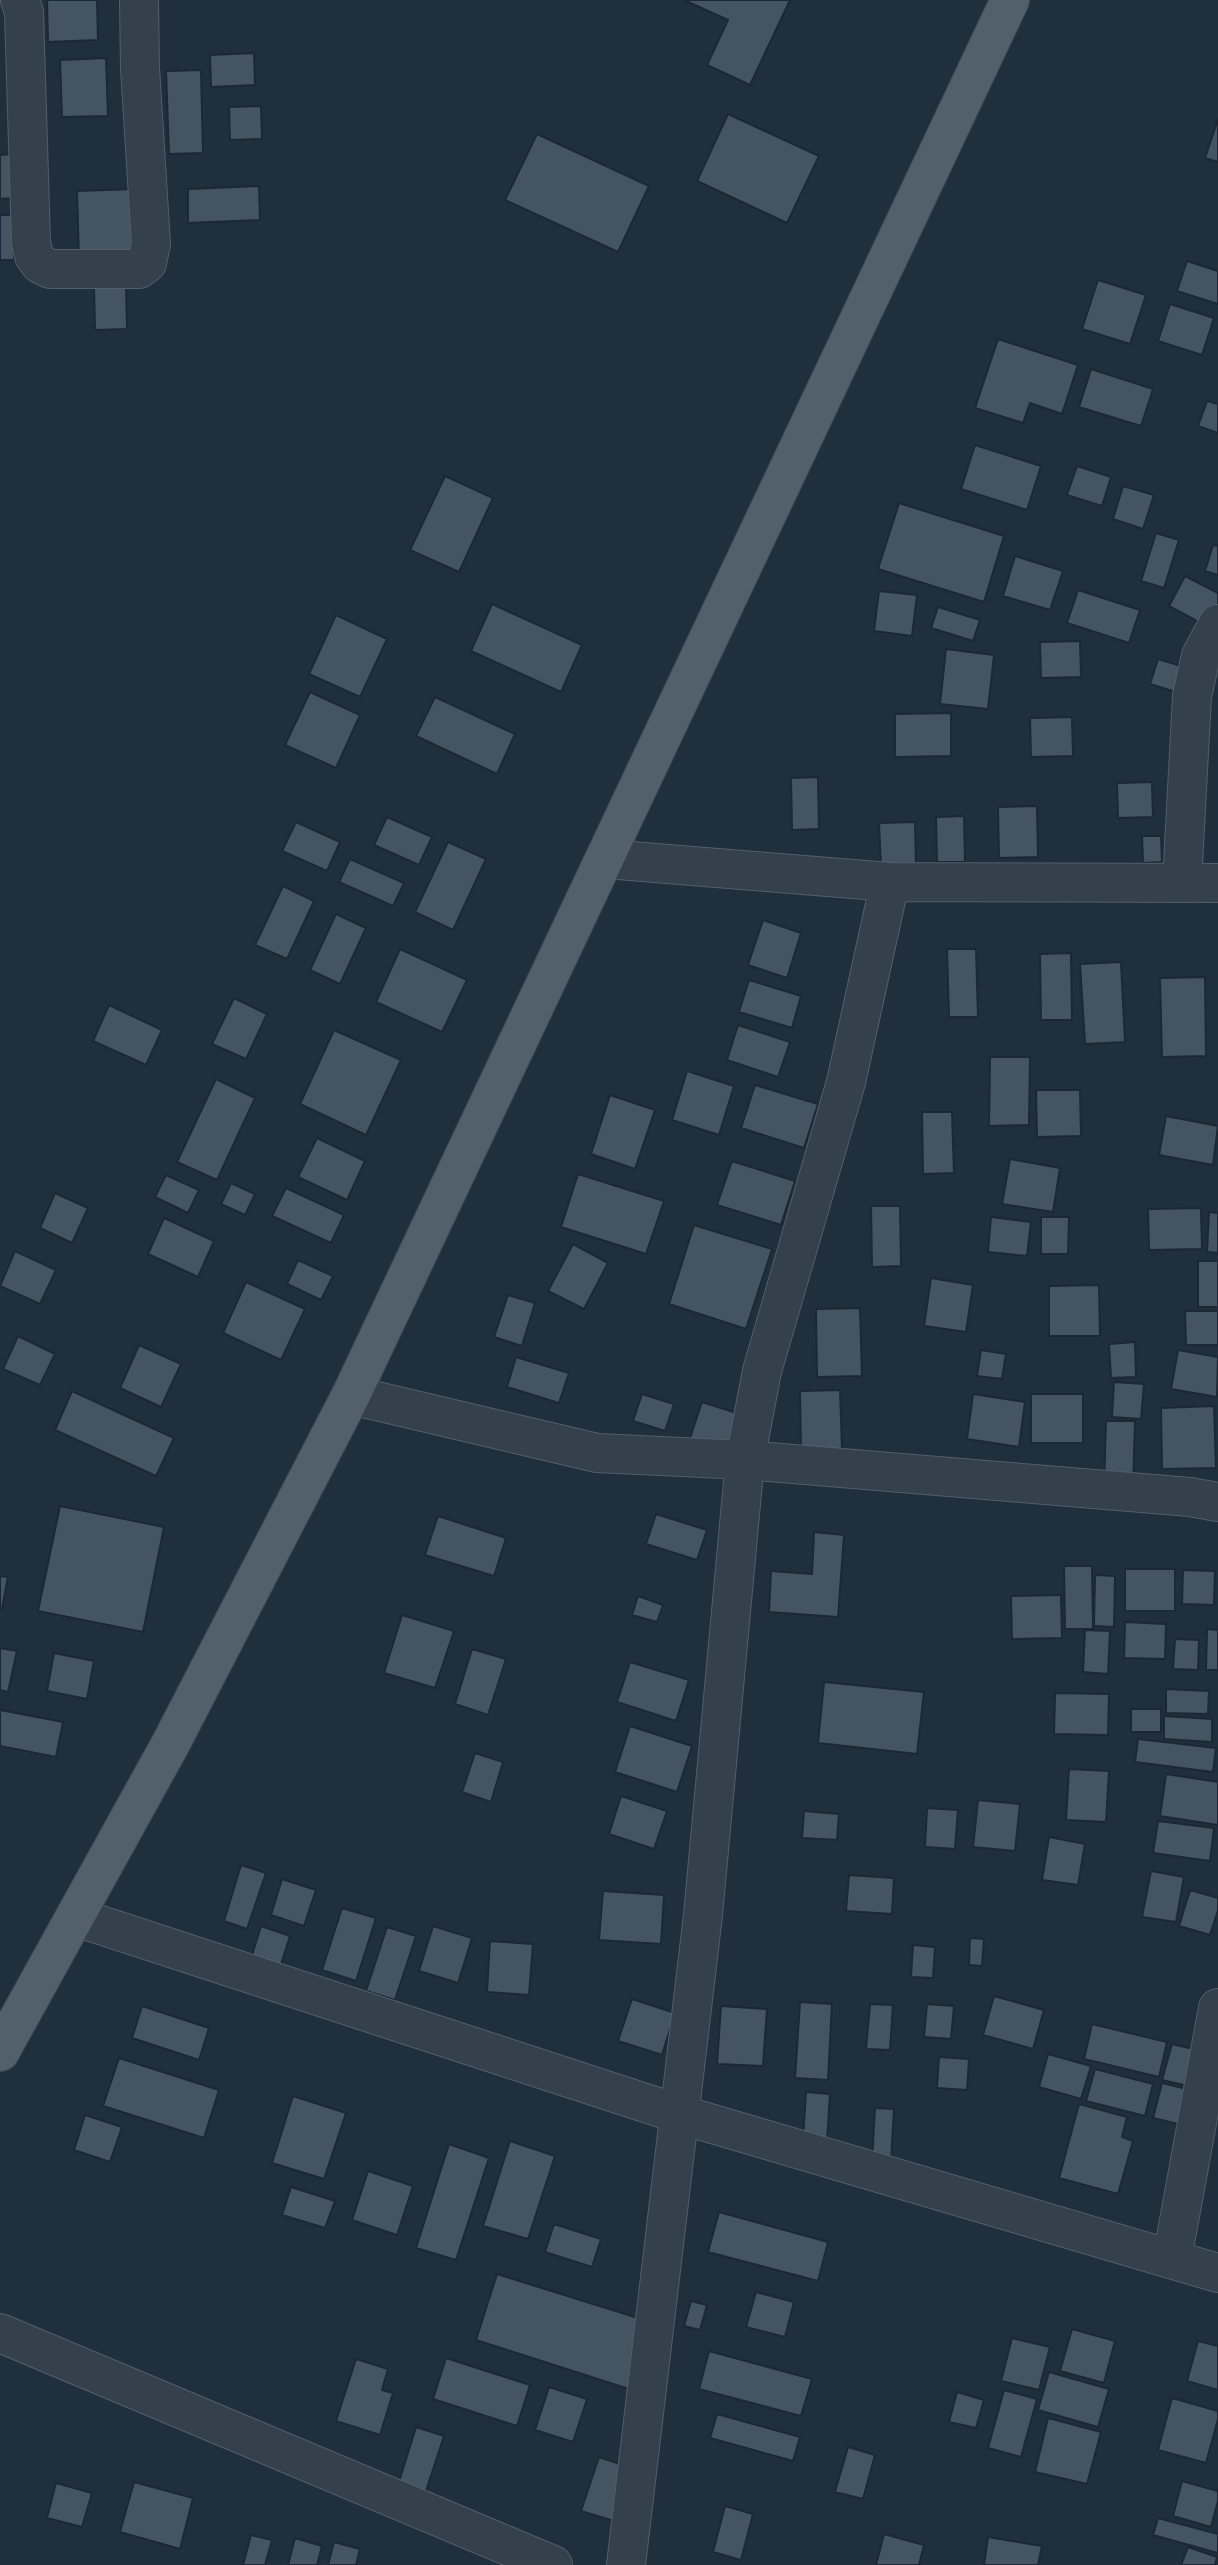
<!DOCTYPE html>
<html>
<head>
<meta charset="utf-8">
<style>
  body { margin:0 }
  canvas { display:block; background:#202f3c }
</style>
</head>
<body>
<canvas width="1218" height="2565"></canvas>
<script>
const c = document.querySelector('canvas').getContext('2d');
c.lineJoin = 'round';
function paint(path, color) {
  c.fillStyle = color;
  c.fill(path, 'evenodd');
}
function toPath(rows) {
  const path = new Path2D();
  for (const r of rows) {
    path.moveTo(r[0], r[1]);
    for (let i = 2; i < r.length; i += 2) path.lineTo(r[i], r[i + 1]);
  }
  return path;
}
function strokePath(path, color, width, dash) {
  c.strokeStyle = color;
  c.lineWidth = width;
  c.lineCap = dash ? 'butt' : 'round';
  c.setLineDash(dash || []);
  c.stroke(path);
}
const building = toPath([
  [47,0,97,0,98,40,48,42,47,0],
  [684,0,790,0,750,85,707,65,728,20,684,0],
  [254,53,255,85,211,87,210,55,254,53],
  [106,58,108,116,62,117,60,60,106,58],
  [201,70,203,153,169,154,166,71,201,70],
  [261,106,262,139,230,140,229,107,261,106],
  [728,114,819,156,787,223,697,181,728,114],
  [1218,119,1218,162,1205,158,1218,119],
  [537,134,649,186,618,252,505,200,537,134],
  [12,154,13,198,0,199,0,155,12,154],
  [259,186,260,220,188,223,188,189,259,186],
  [134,189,135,257,79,259,77,191,134,189],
  [0,215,13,215,14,260,0,260,0,215],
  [1187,261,1218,271,1218,304,1177,291,1187,261],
  [1098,280,1146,295,1130,344,1082,329,1098,280],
  [126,286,127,329,95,330,94,287,126,286],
  [1170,304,1214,318,1202,355,1158,341,1170,304],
  [998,339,1078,365,1062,414,1030,403,1023,423,975,408,998,339],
  [1091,369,1153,389,1141,426,1079,407,1091,369],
  [1207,401,1218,404,1218,433,1198,426,1207,401],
  [975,445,1041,466,1027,510,961,489,975,445],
  [1077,466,1111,477,1102,506,1067,495,1077,466],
  [445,476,493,498,459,572,410,550,445,476],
  [1123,486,1154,495,1143,529,1113,519,1123,486],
  [899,503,1004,536,984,602,878,569,899,503],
  [1156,533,1179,540,1164,588,1141,581,1156,533],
  [1213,545,1218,546,1218,575,1205,571,1213,545],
  [1015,556,1063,571,1050,610,1003,596,1015,556],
  [1185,576,1218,593,1218,609,1208,627,1169,606,1185,576],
  [1078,590,1140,610,1129,643,1067,623,1078,590],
  [879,591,917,595,912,636,874,631,879,591],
  [492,604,582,645,561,692,471,651,492,604],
  [938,607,980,620,973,641,931,628,938,607],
  [336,615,387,639,360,697,309,674,336,615],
  [1080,641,1081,677,1041,678,1040,642,1080,641],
  [946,649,994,655,988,709,940,704,946,649],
  [1158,659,1188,668,1179,693,1150,684,1158,659],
  [310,692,360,715,336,768,285,745,310,692],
  [435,697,515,734,497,774,416,736,435,697],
  [951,713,951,756,895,757,895,714,951,713],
  [1072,717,1073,756,1031,757,1030,718,1072,717],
  [818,777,819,829,792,830,791,778,818,777],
  [1152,782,1153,817,1118,818,1117,783,1152,782],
  [1037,806,1038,857,999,858,998,807,1037,806],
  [964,816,965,862,937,862,936,817,964,816],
  [387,817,432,837,419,865,374,845,387,817],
  [296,822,340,842,327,871,282,851,296,822],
  [915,822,916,866,881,867,879,823,915,822],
  [1142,836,1161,836,1162,862,1143,863,1142,836],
  [448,842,486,859,453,930,415,912,448,842],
  [350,859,404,883,393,906,339,882,350,859],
  [283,886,314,901,287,959,255,945,283,886],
  [336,914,366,928,340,984,310,970,336,914],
  [763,920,801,933,787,978,748,965,763,920],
  [400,949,467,980,442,1032,376,1002,400,949],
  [947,949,976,949,978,1017,949,1017,947,949],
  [1071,953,1072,1020,1041,1020,1040,954,1071,953],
  [1121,962,1125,1042,1085,1044,1080,964,1121,962],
  [1205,977,1206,1056,1162,1057,1160,978,1205,977],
  [749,980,801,996,792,1028,739,1012,749,980],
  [234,998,267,1014,246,1059,212,1044,234,998],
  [109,1005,162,1030,146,1065,93,1041,109,1005],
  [738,1025,790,1042,778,1077,727,1060,738,1025],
  [334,1030,401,1060,366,1135,300,1104,334,1030],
  [990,1057,1030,1057,1029,1125,989,1126,990,1057],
  [687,1071,734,1086,719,1135,672,1120,687,1071],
  [216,1079,255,1098,217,1180,177,1162,216,1079],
  [755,1085,818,1104,804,1148,741,1128,755,1085],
  [1036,1090,1080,1090,1081,1136,1037,1137,1036,1090],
  [610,1095,655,1110,635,1169,591,1154,610,1095],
  [922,1112,952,1112,954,1173,923,1174,922,1112],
  [1166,1116,1218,1126,1213,1165,1159,1155,1166,1116],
  [317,1138,365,1161,347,1200,298,1177,317,1138],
  [1010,1159,1060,1168,1053,1212,1002,1204,1010,1159],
  [732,1161,795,1181,781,1225,717,1205,732,1161],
  [578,1174,664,1201,646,1254,561,1227,578,1174],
  [166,1175,199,1190,188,1213,155,1197,166,1175],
  [231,1183,255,1194,245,1215,221,1204,231,1183],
  [286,1188,344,1215,331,1243,272,1216,286,1188],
  [55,1193,88,1208,72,1243,40,1228,55,1193],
  [871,1206,900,1206,901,1266,872,1267,871,1206],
  [1201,1208,1202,1249,1149,1250,1148,1209,1201,1208],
  [1209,1212,1218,1213,1218,1253,1207,1252,1209,1212],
  [991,1217,1031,1222,1027,1256,988,1252,991,1217],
  [1041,1217,1069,1217,1068,1254,1041,1254,1041,1217],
  [164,1218,214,1241,198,1277,148,1254,164,1218],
  [694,1225,772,1249,746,1329,669,1304,694,1225],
  [573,1244,608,1263,584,1309,548,1291,573,1244],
  [15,1251,56,1270,40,1304,0,1286,15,1251],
  [298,1260,333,1276,321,1300,287,1284,298,1260],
  [1198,1261,1218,1261,1218,1307,1198,1307,1198,1261],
  [931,1278,973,1285,966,1332,924,1326,931,1278],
  [246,1282,305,1309,281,1360,223,1333,246,1282],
  [1099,1285,1100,1336,1049,1336,1049,1286,1099,1285],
  [508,1295,535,1303,522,1346,494,1337,508,1295],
  [860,1308,862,1376,817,1377,816,1309,860,1308],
  [1185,1311,1218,1311,1218,1345,1186,1345,1185,1311],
  [18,1336,55,1354,40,1385,3,1369,18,1336],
  [1135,1342,1136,1377,1111,1378,1109,1344,1135,1342],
  [139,1345,181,1364,161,1407,120,1388,139,1345],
  [981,1350,1006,1354,1002,1379,977,1376,981,1350],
  [1178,1350,1218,1357,1217,1397,1171,1389,1178,1350],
  [516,1357,569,1373,559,1403,507,1387,516,1357],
  [1114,1382,1144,1384,1141,1419,1112,1417,1114,1382],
  [840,1390,842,1449,801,1450,800,1391,840,1390],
  [72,1391,174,1438,156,1476,55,1430,72,1391],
  [642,1394,674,1404,665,1431,633,1421,642,1394],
  [973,1394,1025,1402,1019,1447,967,1439,973,1394],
  [1031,1394,1083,1394,1083,1443,1031,1443,1031,1394],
  [702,1402,743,1415,729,1457,688,1444,702,1402],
  [1214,1406,1216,1468,1162,1469,1161,1408,1214,1406],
  [1106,1421,1135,1421,1133,1488,1104,1488,1106,1421],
  [60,1506,164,1527,143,1632,38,1611,60,1506],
  [656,1514,707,1530,697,1560,646,1544,656,1514],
  [438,1516,506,1538,494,1576,425,1555,438,1516],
  [814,1532,844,1535,838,1617,769,1612,771,1571,812,1574,814,1532],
  [1064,1566,1092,1566,1093,1629,1065,1629,1064,1566],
  [1125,1569,1175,1569,1175,1611,1125,1611,1125,1569],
  [1183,1570,1215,1571,1214,1605,1182,1604,1183,1570],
  [1095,1575,1115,1576,1114,1627,1094,1626,1095,1575],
  [0,1576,8,1577,2,1609,0,1609,0,1576],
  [1061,1595,1062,1638,1012,1639,1011,1596,1061,1595],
  [638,1596,663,1605,657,1622,632,1615,638,1596],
  [402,1615,454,1631,435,1688,384,1673,402,1615],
  [1125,1622,1166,1624,1165,1659,1124,1658,1125,1622],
  [1207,1629,1218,1630,1218,1670,1206,1670,1207,1629],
  [1085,1630,1110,1631,1108,1674,1083,1672,1085,1630],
  [1175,1639,1199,1640,1198,1670,1173,1669,1175,1639],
  [0,1648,17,1651,8,1692,0,1690,0,1648],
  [472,1649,506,1659,488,1715,455,1704,472,1649],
  [54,1653,94,1661,87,1699,47,1691,54,1653],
  [630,1662,689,1680,676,1721,617,1702,630,1662],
  [824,1682,924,1692,917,1754,818,1743,824,1682],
  [1166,1689,1209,1691,1208,1714,1166,1713,1166,1689],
  [1055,1693,1109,1694,1108,1735,1054,1734,1055,1693],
  [1131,1709,1161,1709,1161,1732,1131,1732,1131,1709],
  [0,1710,63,1722,56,1757,0,1746,0,1710],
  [1164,1716,1212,1719,1212,1742,1164,1739,1164,1716],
  [630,1726,692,1746,677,1792,615,1772,630,1726],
  [1138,1739,1216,1748,1213,1772,1135,1762,1138,1739],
  [475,1753,503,1762,491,1802,462,1792,475,1753],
  [1069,1769,1109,1771,1106,1822,1066,1820,1069,1769],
  [1166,1774,1218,1782,1218,1825,1160,1816,1166,1774],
  [621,1796,667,1811,654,1849,609,1834,621,1796],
  [978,1800,1020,1804,1015,1851,973,1847,978,1800],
  [927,1808,958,1810,955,1849,925,1847,927,1808],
  [804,1811,839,1814,837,1840,802,1838,804,1811],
  [1158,1821,1214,1828,1210,1861,1153,1853,1158,1821],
  [1049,1837,1085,1844,1078,1885,1042,1880,1049,1837],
  [241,1865,266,1873,247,1929,224,1921,241,1865],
  [1151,1871,1184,1877,1176,1922,1142,1917,1151,1871],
  [849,1875,894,1878,892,1914,846,1911,849,1875],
  [282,1879,316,1890,304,1926,271,1915,282,1879],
  [1190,1890,1218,1898,1218,1910,1210,1935,1179,1926,1190,1890],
  [603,1891,664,1895,661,1944,599,1940,603,1891],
  [342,1908,376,1918,356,1981,322,1970,342,1908],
  [261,1926,290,1936,279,1971,250,1962,261,1926],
  [433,1926,472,1938,458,1983,419,1971,433,1926],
  [387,1927,416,1936,395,2000,366,1991,387,1927],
  [970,1938,984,1939,982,1966,969,1965,970,1938],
  [490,1941,533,1944,529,1995,487,1992,490,1941],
  [913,1945,935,1947,933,1978,911,1977,913,1945],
  [994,1996,1044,2010,1033,2049,983,2035,994,1996],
  [632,1999,675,2013,662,2055,618,2041,632,1999],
  [800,2002,832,2004,828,2080,795,2078,800,2002],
  [870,2004,893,2005,890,2050,866,2049,870,2004],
  [927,2004,954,2006,951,2039,924,2037,927,2004],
  [142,2006,209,2028,199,2060,132,2038,142,2006],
  [721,2006,767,2009,763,2066,717,2064,721,2006],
  [1092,2024,1167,2042,1159,2077,1084,2059,1092,2024],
  [1172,2044,1198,2050,1188,2086,1162,2080,1172,2044],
  [1048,2054,1091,2066,1081,2099,1039,2087,1048,2054],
  [939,2057,969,2059,967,2090,937,2088,939,2057],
  [119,2058,219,2090,204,2138,103,2106,119,2058],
  [1095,2069,1153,2084,1145,2116,1086,2101,1095,2069],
  [1162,2083,1187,2089,1178,2124,1153,2118,1162,2083],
  [806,2092,830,2094,827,2141,803,2139,806,2092],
  [293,2096,346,2113,324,2179,272,2163,293,2096],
  [1079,2104,1127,2117,1122,2137,1133,2141,1118,2194,1059,2178,1079,2104],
  [875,2108,894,2109,891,2162,872,2161,875,2108],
  [85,2115,122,2127,110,2162,74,2150,85,2115],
  [510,2141,555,2156,528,2239,483,2226,510,2141],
  [449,2144,489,2158,456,2260,416,2248,449,2144],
  [368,2171,413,2186,397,2235,352,2220,368,2171],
  [291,2187,335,2201,325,2228,282,2215,291,2187],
  [719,2212,828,2242,818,2281,708,2252,719,2212],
  [554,2224,601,2239,592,2267,545,2252,554,2224],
  [497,2274,654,2323,632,2390,476,2340,497,2274],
  [756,2292,794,2302,785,2337,746,2327,756,2292],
  [691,2301,707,2305,700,2330,684,2326,691,2301],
  [1072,2329,1115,2341,1104,2383,1060,2371,1072,2329],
  [1012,2338,1050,2347,1039,2390,1001,2381,1012,2338],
  [1198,2341,1218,2346,1218,2390,1187,2381,1198,2341],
  [709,2351,812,2379,801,2416,699,2389,709,2351],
  [446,2358,530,2385,517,2426,433,2399,446,2358],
  [356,2359,388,2369,382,2390,393,2393,380,2435,336,2421,356,2359],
  [1049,2372,1109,2389,1098,2427,1038,2410,1049,2372],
  [549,2387,587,2399,573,2442,535,2430,549,2387],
  [1004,2390,1037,2399,1021,2457,988,2448,1004,2390],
  [957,2392,984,2400,976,2428,949,2422,957,2392],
  [1172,2398,1218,2411,1218,2419,1206,2463,1158,2450,1172,2398],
  [717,2414,800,2437,793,2461,710,2438,717,2414],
  [1048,2418,1101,2432,1087,2484,1035,2472,1048,2418],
  [416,2427,444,2436,425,2494,398,2485,416,2427],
  [848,2447,875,2455,863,2499,835,2492,848,2447],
  [599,2457,635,2469,617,2522,581,2511,599,2457],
  [1182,2481,1218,2491,1218,2501,1211,2527,1173,2516,1182,2481],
  [134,2482,193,2498,180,2549,120,2532,134,2482],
  [56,2483,92,2493,82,2527,47,2518,56,2483],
  [725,2506,753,2514,741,2560,713,2552,725,2506],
  [1158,2518,1218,2534,1218,2553,1153,2535,1158,2518],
  [884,2534,924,2545,919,2565,876,2565,884,2534],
  [251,2535,272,2540,265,2565,243,2565,251,2535],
  [988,2537,1042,2546,1038,2565,984,2565,988,2537],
  [295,2538,322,2546,317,2565,288,2565,295,2538],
  [334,2542,360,2549,356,2565,328,2565,334,2542],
  [1188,2547,1217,2557,1215,2565,1181,2565,1188,2547]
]);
const street = toPath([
  [20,0,24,12,31,242,34,256,40,264,50,269,139,269,147,263,151,244,140,68,139,0],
  [606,859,890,882,1218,883],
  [1182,883,1192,696,1201,656,1218,624],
  [351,1395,597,1453,745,1460,1190,1497,1218,1502],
  [76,1917,679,2114,1218,2273],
  [1172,2259,1218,2008],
  [0,2333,553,2565],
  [626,2565,703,1915,745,1460,762,1371,846,1082,890,882]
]);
const primary = toPath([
  [0,2052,171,1743,351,1395,1010,0]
]);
paint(building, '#445463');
strokePath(building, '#1c2833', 2);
strokePath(street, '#525e6a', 40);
strokePath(primary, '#3e4a55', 40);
strokePath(street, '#34414c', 38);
strokePath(primary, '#52606c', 38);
</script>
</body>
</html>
